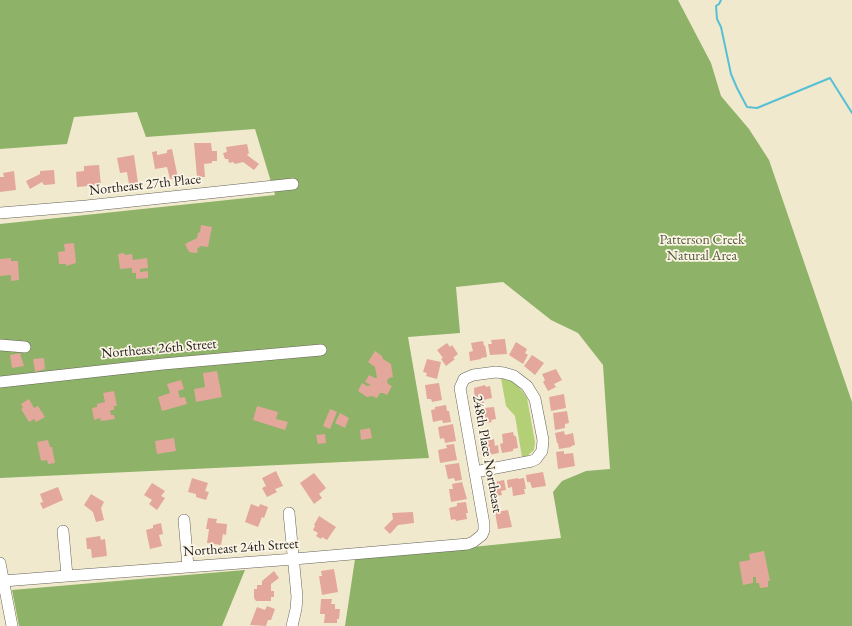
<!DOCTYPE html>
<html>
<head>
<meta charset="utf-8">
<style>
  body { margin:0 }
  canvas { display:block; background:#f0e9cd }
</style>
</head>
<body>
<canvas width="852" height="626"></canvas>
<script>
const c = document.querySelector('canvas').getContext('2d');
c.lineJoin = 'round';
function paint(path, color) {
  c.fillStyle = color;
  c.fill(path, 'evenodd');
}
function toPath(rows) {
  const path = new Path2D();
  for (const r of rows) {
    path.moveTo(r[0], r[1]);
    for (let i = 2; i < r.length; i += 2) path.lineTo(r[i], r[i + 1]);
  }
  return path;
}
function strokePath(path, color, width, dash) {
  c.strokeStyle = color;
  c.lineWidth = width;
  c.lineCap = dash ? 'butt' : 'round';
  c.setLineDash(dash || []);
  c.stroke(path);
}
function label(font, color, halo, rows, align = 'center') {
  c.font = font + ' "EB Garamond",serif';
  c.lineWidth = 3.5;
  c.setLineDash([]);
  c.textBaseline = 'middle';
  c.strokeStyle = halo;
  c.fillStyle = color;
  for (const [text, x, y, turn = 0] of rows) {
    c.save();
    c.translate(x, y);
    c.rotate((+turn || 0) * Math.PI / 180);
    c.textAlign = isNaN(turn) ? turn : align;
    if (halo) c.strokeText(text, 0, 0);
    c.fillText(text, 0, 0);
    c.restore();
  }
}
const green = toPath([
  [501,378,514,382,523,392,527,398,535,442,534,450,527,456,522,457,515,416,506,406]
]);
const forest = toPath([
  [0,0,678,0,711,63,721,96,749,129,769,160,852,402,852,626,345,626,355,559,561,538,553,492,562,481,586,471,610,469,603,365,578,333,551,320,503,282,456,287,460,333,408,337,429,458,0,478,0,224,275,195,255,129,146,137,137,112,74,117,67,144,0,149],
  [245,570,222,626,19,626,12,590]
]);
const stream = toPath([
  [721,0,719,4,716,6,717,19,721,27,731,74,737,88,747,107,757,108,830,78,852,113]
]);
const building = toPath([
  [194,143,211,143,212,151,217,151,217,161,212,161,212,163,204,164,205,177,197,177],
  [247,144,249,153,247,155,259,164,254,170,243,162,235,164,233,162,229,163,228,159,225,159,223,153,227,152,226,147],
  [172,149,178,178,170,179,167,167,155,169,152,152,157,151,157,155,167,153,167,150],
  [134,155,138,183,129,184,127,172,120,173,117,158],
  [99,165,101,185,77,187,76,172,84,171,84,166],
  [54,170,55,184,44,185,42,182,30,189,26,181,40,174,40,171],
  [14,171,16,190,0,192,0,177,4,177,3,173],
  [201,225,212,227,208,247,201,246,197,249,198,252,195,253,189,252,185,244,197,238,198,233,200,232],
  [74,243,76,263,66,266,66,264,59,264,58,252,65,251,64,244],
  [124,253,125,255,132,254,133,260,147,258,148,268,140,269,140,272,148,271,148,278,136,279,136,273,132,273,132,268,120,269,118,254],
  [11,258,11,261,18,261,19,280,11,281,11,275,0,276,0,259],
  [505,339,507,354,490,355,488,344,492,344,491,340],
  [483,341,484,346,485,345,487,357,481,358,481,359,470,361,469,352,473,351,471,343],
  [516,342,527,349,525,353,528,355,523,364,509,355],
  [447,343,450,347,452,345,458,354,453,358,455,359,446,366,441,359,443,358,437,350],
  [375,351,382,356,383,359,391,364,393,377,389,378,387,381,388,384,392,386,387,395,383,393,380,393,377,398,372,396,367,397,358,391,362,383,367,386,371,385,365,382,369,375,375,378,377,378,375,367,368,362],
  [20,353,24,366,12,368,10,355],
  [532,355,544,363,535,375,524,366],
  [44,358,45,369,35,372,33,359],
  [427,359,441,362,437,379,426,376,427,373,423,372],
  [556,369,562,380,554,384,556,387,548,391,543,382,545,380,542,374],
  [217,371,222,397,196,402,194,389,205,387,203,373],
  [181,380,184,389,178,391,180,398,185,397,187,404,162,411,158,397,170,393,167,384],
  [439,383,442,400,432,402,431,399,427,399,425,385],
  [485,385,486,387,490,386,492,398,483,400,484,403,475,404,474,388],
  [114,391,117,406,114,406,114,410,110,410,111,415,114,415,115,419,101,421,100,418,94,420,92,408,97,407,97,404,105,402,103,393],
  [564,394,566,408,551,411,549,397],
  [29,399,34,408,38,406,45,417,36,422,34,419,29,422,21,409,23,408,21,404],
  [446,405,447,411,449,411,451,422,443,423,442,420,433,422,431,410,435,409,435,407],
  [257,406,278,412,276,419,288,422,285,430,253,420],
  [484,406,484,408,494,407,496,419,491,420,492,422,480,424,479,418,478,418,476,407],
  [330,409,337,412,330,429,323,426],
  [567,411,569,423,565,424,565,428,555,430,553,413],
  [340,413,349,418,345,428,335,423],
  [453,424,456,441,445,443,444,438,440,439,438,427],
  [370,428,372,438,361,440,360,430],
  [564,431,565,435,573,433,575,445,571,446,571,447,559,449,558,443,557,443,555,433],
  [513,432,514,436,516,436,518,448,513,449,513,451,502,453,500,444,503,443,502,434],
  [325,434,326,443,318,444,316,435],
  [174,438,176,451,157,454,155,441],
  [494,439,495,446,498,445,499,453,482,456,480,442],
  [48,440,50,447,52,447,55,463,48,464,47,460,41,461,37,442],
  [454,444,457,460,440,463,438,450,447,448,446,445],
  [564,451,564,454,573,453,575,466,558,469,556,452],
  [459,463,462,480,455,481,454,478,448,479,445,465],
  [276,471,283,486,275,489,277,492,267,497,262,488,266,486,262,478],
  [543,472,546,486,532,488,530,482,527,482,526,475],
  [314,473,326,488,319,494,322,498,314,504,300,483],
  [192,478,208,483,205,491,209,492,206,500,196,497,196,494,188,492],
  [518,478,518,479,524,478,526,489,524,489,525,494,513,496,512,487,508,488,507,480],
  [495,480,495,482,504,480,506,490,501,491,502,495,490,497,487,482],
  [462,482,467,499,451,502,449,489,453,489,452,484],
  [152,483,165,491,161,496,165,498,157,510,149,504,152,500,144,495],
  [58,487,63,500,43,509,40,503,43,502,40,494],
  [91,494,104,502,101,508,104,520,96,522,93,512,84,505],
  [466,502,468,513,466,513,467,519,456,521,455,519,451,520,449,508,457,506,457,503],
  [251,504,259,507,260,504,268,507,264,518,262,517,258,527,245,522],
  [508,510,512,527,498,529,495,512],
  [413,512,414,523,398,525,390,534,384,528,393,519,392,513],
  [319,516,336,527,327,540,322,537,321,539,316,536,318,533,313,530,315,526,314,525],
  [208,518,217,519,216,523,227,524,226,535,223,534,221,545,207,543,209,529,206,529],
  [161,523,163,534,159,535,162,546,150,549,146,530,153,528,153,525],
  [100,536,101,540,105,539,107,556,92,558,91,549,87,549,86,538],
  [764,551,770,581,768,581,768,587,760,588,759,583,756,583,756,577,753,577,753,583,743,585,739,562,750,560,749,554],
  [334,569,338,592,322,595,319,576,322,576,321,571],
  [274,571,279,578,271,584,271,591,274,591,274,597,271,597,271,601,256,601,254,598,254,589,257,589,257,585,262,585,262,581],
  [321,599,332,599,331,604,335,604,335,609,340,609,339,619,337,619,337,623,324,623,325,614,320,614],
  [267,606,275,609,271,620,268,620,266,626,250,625,257,607,265,610]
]);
const minor = toPath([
  [0,213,86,206,293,184],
  [0,345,25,347],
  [0,382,163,364,321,350],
  [289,513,297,597,296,609,292,626],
  [184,520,188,567],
  [63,531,67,576],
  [0,563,12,626],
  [0,583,3,581,67,576,294,559,468,544,473,542,482,535,484,530,484,524,460,388,464,379,473,375,496,372,504,373,514,376,527,386,535,399,543,440,542,451,536,459,532,461,475,472]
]);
const streetNames = [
  ["Northeast 27th Place",145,185,-6],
  ["Northeast 26th Street",159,349,-5],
  ["248th Place Northeast",487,454,80],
  ["Northeast 24th Street",241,548,-4]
];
const parkNames = [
  ["Patterson Creek",702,240],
  ["Natural Area",702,256]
];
paint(green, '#b3d076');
paint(forest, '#8eb267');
strokePath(stream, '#58c0d5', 2);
paint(building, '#e3a79b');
strokePath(minor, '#66645a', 12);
strokePath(minor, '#fff', 11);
label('14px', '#1c1c1c', '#fcf5e5', streetNames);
label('14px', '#515b3c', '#fcf5e5', parkNames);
</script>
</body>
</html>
